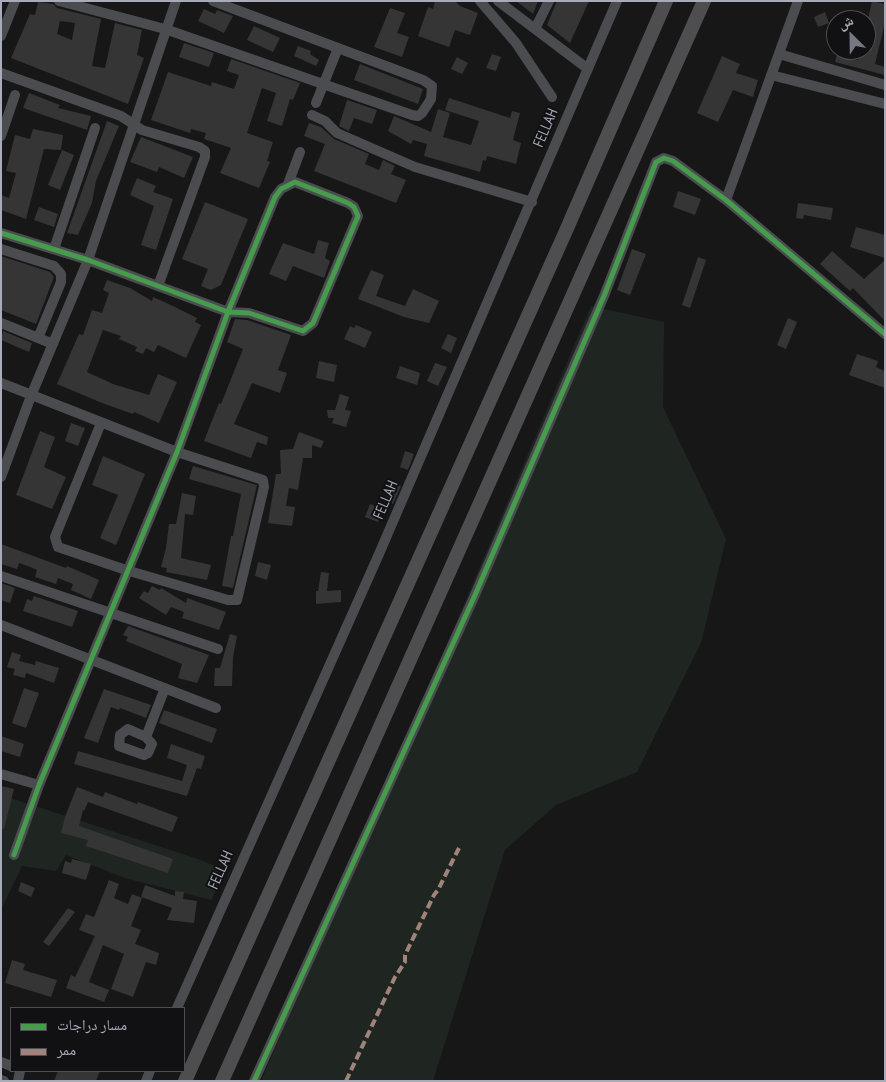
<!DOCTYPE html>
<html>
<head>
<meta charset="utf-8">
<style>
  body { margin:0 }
  #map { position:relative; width:886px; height:1082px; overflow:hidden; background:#171717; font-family:"PT Sans Narrow","Noto Naskh Arabic",sans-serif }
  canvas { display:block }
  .frame { position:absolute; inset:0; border:2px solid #a8acb8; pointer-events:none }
  .legend { position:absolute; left:10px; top:1007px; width:175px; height:65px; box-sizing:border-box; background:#111113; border:1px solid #4d4f55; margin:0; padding:6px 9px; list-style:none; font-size:15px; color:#a8acb8 }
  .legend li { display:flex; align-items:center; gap:10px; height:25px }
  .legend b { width:25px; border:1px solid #4d4f55 }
  .north { position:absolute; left:826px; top:10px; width:50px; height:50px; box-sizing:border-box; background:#111113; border:1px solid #4d4f55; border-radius:50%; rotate:337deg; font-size:14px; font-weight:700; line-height:20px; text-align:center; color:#a8acb8 }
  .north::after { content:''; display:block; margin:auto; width:18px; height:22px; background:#757880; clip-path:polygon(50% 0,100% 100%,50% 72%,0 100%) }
</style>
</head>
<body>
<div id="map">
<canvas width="886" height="1082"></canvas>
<div class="frame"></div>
<ul class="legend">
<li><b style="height:6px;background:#469c4c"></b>مسار دراجات</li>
<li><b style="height:6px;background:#a18479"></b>ممر</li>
</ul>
<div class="north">ش</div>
</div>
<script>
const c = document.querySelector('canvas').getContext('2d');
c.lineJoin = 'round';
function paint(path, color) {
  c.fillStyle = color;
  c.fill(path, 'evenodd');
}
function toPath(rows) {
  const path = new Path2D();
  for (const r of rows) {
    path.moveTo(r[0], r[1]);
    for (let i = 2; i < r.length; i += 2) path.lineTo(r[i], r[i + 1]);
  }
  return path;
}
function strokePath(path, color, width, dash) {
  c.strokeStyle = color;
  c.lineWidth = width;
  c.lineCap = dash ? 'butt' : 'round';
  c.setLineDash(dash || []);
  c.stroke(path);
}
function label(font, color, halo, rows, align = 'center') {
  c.font = font + ' "PT Sans Narrow",sans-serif';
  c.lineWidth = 4;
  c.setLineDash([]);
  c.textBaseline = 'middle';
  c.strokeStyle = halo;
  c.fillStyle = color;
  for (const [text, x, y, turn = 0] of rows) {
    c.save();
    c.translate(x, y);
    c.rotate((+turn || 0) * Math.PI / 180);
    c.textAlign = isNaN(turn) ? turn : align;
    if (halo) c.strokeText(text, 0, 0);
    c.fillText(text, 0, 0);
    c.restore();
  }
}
const green = toPath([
  [591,306,664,322,663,407,726,539,701,643,637,772,556,805,505,850,433,1081,261,1081],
  [1,795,201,860,226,871,211,900,125,878,66,855,56,871,22,866,1,910]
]);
const building = toPath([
  [435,1,455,1,460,6,478,13,470,35,455,30,449,47,418,36,428,7,433,9],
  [516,1,538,1,533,14],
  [557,1,589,1,570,43,547,25],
  [872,1,885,4,885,22,875,64,885,67,885,75,835,62,837,54,858,60,860,50,866,50,866,28],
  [38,2,53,4,57,8,101,19,92,66,105,68,115,23,142,30,137,55,144,58,128,104,11,58,30,14,35,15],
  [60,21,75,23,72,40,57,34],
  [390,8,405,13,397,33,409,37,402,57,374,47],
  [204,9,215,14,217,10,233,16,224,33,198,21],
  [825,12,829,23,818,27,814,17],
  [254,26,280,38,273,52,247,40],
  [184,43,214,53,209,67,179,57],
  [298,46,311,51,310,54,319,60,316,66,294,56],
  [492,54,501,57,496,71,486,68],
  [722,56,740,64,736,73,758,80,753,97,733,90,718,122,697,113],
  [457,57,468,63,462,74,451,69],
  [231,59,300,83,293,100,290,99,282,126,267,121,276,93,262,88,247,133,273,142,267,161,270,162,259,188,220,173,231,148,204,139,206,133,191,129,190,133,151,120,168,72,211,86,212,82,234,89,239,75,227,71],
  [360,64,423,89,418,104,354,80],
  [29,93,60,105,58,108,91,116,87,130,23,108],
  [449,98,510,118,512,111,520,113,513,140,521,143,516,164,487,156,486,161,483,160,480,172,424,156,427,144,413,140,411,144,388,131,394,116,431,132,438,109,450,113,443,137,471,145,479,121,445,110],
  [347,100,377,110,372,124,354,118,349,131,339,126],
  [107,121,119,126,96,181,92,203,78,235,67,233],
  [309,123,321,127,334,139,369,154,365,164,379,170,383,160,395,166,391,174,406,180,396,203,314,171,325,144,304,136],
  [33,129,63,135,61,150,44,149,26,219,1,210,1,195,9,198,16,173,6,171,15,135,30,139],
  [141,137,193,157,184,178,159,167,157,172,130,162],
  [62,150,74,155,60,190,48,185],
  [137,178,156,186,153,192,173,199,156,250,141,245,154,206,130,195],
  [678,191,701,199,695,215,673,207],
  [205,202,248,219,221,285,211,290,201,286,208,269,182,259],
  [798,203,833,208,831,220,804,215,803,219,796,218],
  [39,207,58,214,54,227,34,220],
  [856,227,885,235,885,258,850,247],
  [318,240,329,243,325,258,330,261,324,278,293,266,286,281,269,274,283,243,314,254],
  [632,249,646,254,630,295,617,290],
  [832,251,864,279,885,260,885,321,853,288,850,291,820,264],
  [1,256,50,272,54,277,36,324,1,310],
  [698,257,706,260,690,308,682,305],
  [371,270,384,275,376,296,405,306,413,289,439,301,429,323,404,317,358,299],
  [107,280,130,288,152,301,153,297,173,306,197,318,195,322,201,325,186,358,158,345,154,352,146,348,143,354,135,351,137,347,119,339,121,336,103,330,87,372,113,384,149,395,158,374,177,382,159,423,134,412,133,414,102,403,57,384,79,334,83,335,92,310,102,313,109,293,103,290],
  [788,318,797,322,786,349,777,345],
  [235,319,247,320,291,335,278,370,287,373,280,393,252,383,234,424,268,437,267,445,257,442,251,458,204,441,219,403,221,404,243,349,227,342],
  [356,325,372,332,365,348,344,339,350,326,354,328],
  [3,331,32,343,29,352,1,340],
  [448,334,457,338,451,353,441,348],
  [857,354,878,361,876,367,885,371,885,388,849,375],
  [319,361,337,365,334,382,316,378],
  [435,363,447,367,438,386,427,381],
  [400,366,420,373,417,385,396,378],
  [340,394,349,397,345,410,351,411,346,427,332,423,334,418,328,418,327,410,335,410],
  [71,423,85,428,78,446,65,441],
  [40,431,55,437,44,467,66,477,52,509,16,495],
  [299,432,324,441,321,448,312,445,312,458,303,458,298,490,289,488,286,506,295,507,292,526,268,523,276,474,281,474,280,450,293,449],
  [405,451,414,454,408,470,400,467],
  [103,456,145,474,116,545,100,538,118,495,92,485],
  [193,466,257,485,233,588,222,586,231,536,233,536,241,494,189,479],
  [393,483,401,486,393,504,386,501],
  [182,493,196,496,193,515,185,514,181,558,211,565,207,580,166,572,167,568,161,567,166,548,169,524,176,524],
  [370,504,383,509,378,522,365,517],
  [1,544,66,568,67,566,99,580,91,599,71,590,73,584,58,578,56,584,35,577,37,570,33,568,19,563,17,569,1,564],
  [258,562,271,565,267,580,255,576],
  [321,572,329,573,327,591,341,590,341,602,316,604,316,591,318,591],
  [1,583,15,588,10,603,1,600],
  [152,586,160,590,161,588,186,603,187,598,226,612,219,630,182,618,184,612,171,607,166,615,139,598,144,591,148,593],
  [34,596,78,611,72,627,23,611,27,599,32,601],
  [128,626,209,655,197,683,178,678,182,664,126,641,128,637,123,635],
  [230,634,237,636,233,657,232,686,214,686,215,668,220,668],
  [12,652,21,655,19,661,35,665,36,661,59,668,54,683,26,673,25,678,13,675,15,669,7,667],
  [24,688,39,693,26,728,12,723],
  [104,689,151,705,146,718,120,708,119,710,111,707,98,743,84,738],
  [164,710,217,729,212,743,159,723],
  [1,736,24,744,20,757,1,751],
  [171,744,205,756,201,769,197,768,187,796,74,764,78,751,182,781,187,765,167,758],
  [1,786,14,789,4,829,1,828],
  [77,787,103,797,105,792,137,804,138,802,178,817,172,832,88,802,84,811,83,810,79,826,173,859,168,873,86,846,88,840,61,833,66,814],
  [72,859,91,864,86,880,62,873,65,861,71,863],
  [109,880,119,884,114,898,128,904,132,894,142,898,131,926,141,930,135,944,159,953,156,965,146,962,133,997,111,989,124,954,103,945,89,982,109,990,104,1002,66,988,71,975,75,977,95,936,79,930,86,914,94,917],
  [21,882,35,888,31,897,18,891],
  [145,885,175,896,175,891,184,892,183,899,197,901,194,923,167,920,172,908,141,897],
  [68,908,75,912,49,946,43,942],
  [12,960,25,964,23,970,57,980,51,997,5,983],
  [58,1071,100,1071,96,1081,54,1081]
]);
const minor = toPath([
  [59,1,165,29,412,115,418,116,422,113,431,99,432,86,423,80,213,1],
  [480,1,516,43,552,97],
  [498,1,588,69],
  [535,29,549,1],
  [1,36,15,1],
  [779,54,885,85],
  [1,73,121,116,142,130,199,147,205,151,205,157,158,286],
  [771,75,885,104],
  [316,103,338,48],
  [312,115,325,121,337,133,415,167,532,202],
  [1,136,15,95],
  [288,184,300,152],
  [726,200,798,1],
  [1,233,88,260,228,312,249,313,303,331,313,323,358,216,354,207,348,203,295,182,281,189,275,197,228,312,177,452,39,785,14,855],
  [1,249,54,266,61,274,61,282,38,338],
  [54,249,95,128],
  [1,323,53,344],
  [1,383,177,452,263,480,264,487,237,600,228,600,126,570,58,547,55,537,101,423],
  [1,477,31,396,88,260,176,1],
  [1,576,218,649],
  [1,625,216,708],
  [146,737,152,744,148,753,144,755,119,746,120,735,128,729,146,737,165,688],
  [1,774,39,785],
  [177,1008,379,554,617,1],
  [1,1062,11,1066],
  [1,1080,4,1081],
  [18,1081,20,1071],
  [146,1081,150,1071],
  [254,1081,475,595,604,296,656,162,664,158,673,161,726,200,885,334]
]);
const highway = toPath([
  [185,1081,565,233,666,1],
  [222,1081,704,1]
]);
const quiet = toPath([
  [346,1081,395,977,405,962,405,955,434,895,438,890,459,848]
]);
const cycleway = toPath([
  [1,233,88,260,228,312,249,313,303,331,313,323,358,216,354,207,348,203,295,182,281,189,275,197,228,312,177,452,39,785,14,855],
  [254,1081,475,595,604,296,656,162,664,158,673,161,726,200,885,334]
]);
const streetNames = [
  ["FELLAH",546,128,-67],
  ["FELLAH",386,500,-67],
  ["FELLAH",221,870,-66]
];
paint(green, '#1f2621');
paint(building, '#353536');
strokePath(minor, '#4b4c50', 10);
strokePath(highway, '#4e4e51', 14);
strokePath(quiet, '#a18479', 4, [8, 4]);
strokePath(cycleway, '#469c4c', 5);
label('15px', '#a8acb8', '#111113', streetNames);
</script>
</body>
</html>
